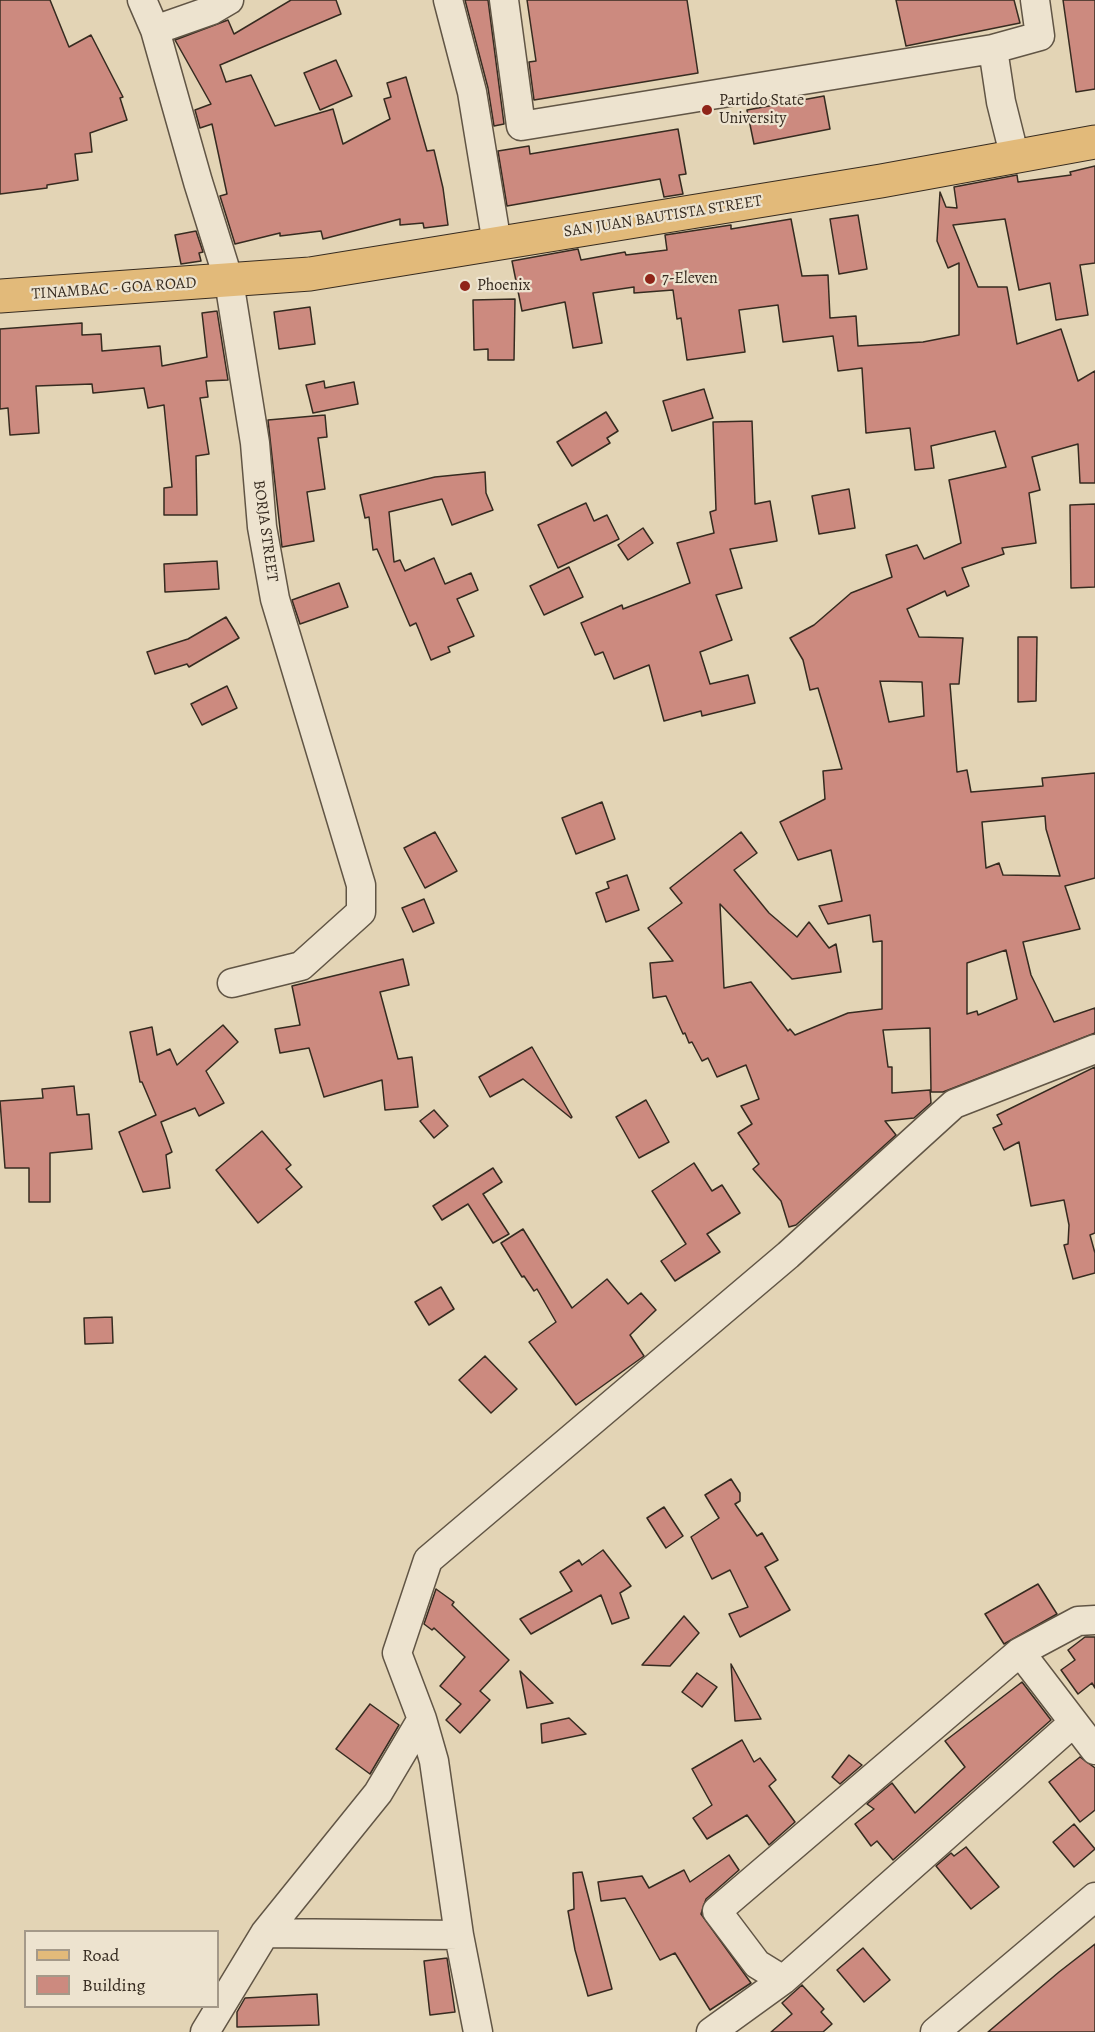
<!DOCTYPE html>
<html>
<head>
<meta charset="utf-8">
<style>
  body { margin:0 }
  #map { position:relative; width:1095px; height:2032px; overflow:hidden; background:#e3d4b5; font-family:Alegreya,serif }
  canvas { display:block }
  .legend { position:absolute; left:24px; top:1930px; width:195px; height:78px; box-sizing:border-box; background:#ede3cf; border:2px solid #a49989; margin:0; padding:8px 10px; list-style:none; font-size:18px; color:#362b20 }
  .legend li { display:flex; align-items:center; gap:12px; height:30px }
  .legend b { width:30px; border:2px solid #a49989 }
</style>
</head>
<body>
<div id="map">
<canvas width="1095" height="2032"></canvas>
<ul class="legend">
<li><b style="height:8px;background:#e2ba7a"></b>Road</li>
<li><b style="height:16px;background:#cc8a7f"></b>Building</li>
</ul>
</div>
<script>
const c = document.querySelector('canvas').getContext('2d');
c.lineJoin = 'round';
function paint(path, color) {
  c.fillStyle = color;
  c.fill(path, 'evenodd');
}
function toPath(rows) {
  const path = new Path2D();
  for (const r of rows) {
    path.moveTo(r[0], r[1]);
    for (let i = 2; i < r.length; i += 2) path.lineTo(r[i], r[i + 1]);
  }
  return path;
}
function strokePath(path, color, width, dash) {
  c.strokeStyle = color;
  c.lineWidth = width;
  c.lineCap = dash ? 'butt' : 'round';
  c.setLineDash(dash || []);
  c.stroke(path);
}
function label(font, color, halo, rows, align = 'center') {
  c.font = font + ' Alegreya,serif';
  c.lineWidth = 4.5;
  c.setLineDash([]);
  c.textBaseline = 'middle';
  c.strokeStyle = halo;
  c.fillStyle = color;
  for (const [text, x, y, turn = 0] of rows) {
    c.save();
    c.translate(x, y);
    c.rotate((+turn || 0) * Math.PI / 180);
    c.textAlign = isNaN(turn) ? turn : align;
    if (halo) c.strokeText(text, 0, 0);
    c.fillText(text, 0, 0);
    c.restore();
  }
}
const building = toPath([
  [0,0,50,0,69,47,91,35,123,97,120,98,127,120,90,133,92,152,75,154,78,180,47,185,47,188,0,194,0,0],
  [291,0,336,0,341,14,220,65,226,82,251,75,275,126,333,109,343,144,390,119,384,99,391,97,387,83,406,77,427,151,434,150,443,188,448,225,424,228,423,223,400,225,400,219,323,239,321,231,280,236,280,233,235,244,220,196,227,194,212,124,200,128,195,110,211,104,175,40,228,20,234,34,291,0],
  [465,0,488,0,504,124,494,126,488,88,465,0],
  [527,0,687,0,698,73,534,100,529,62,536,61,527,0],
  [896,0,1014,0,1020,23,906,46,896,0],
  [1063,0,1095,0,1095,89,1076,92,1063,0],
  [336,60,352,96,320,110,304,73,336,60],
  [824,96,830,129,754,144,747,110,824,96],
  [678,129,686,174,679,175,683,194,664,197,660,179,507,206,498,151,529,146,530,154,678,129],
  [1095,166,1095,263,1080,265,1088,315,1056,320,1050,283,1019,290,1005,219,953,225,978,287,1007,287,1017,344,1061,329,1078,381,1095,371,1095,483,1080,483,1078,444,1032,457,1040,490,1029,493,1036,543,1002,548,1004,554,962,568,969,586,947,596,945,591,907,609,919,637,963,638,959,684,950,684,957,772,967,770,971,792,1043,786,1042,778,1095,773,1095,878,1065,886,1080,929,1023,942,1031,975,1054,1022,1095,1008,1095,1033,943,1092,931,1092,930,1028,883,1030,888,1067,892,1067,892,1093,930,1090,931,1103,914,1118,885,1121,896,1135,796,1225,789,1227,781,1201,753,1169,759,1164,738,1133,752,1124,741,1106,759,1099,746,1065,717,1077,708,1058,702,1061,692,1042,689,1043,685,1033,683,1034,666,996,653,998,650,963,673,961,648,928,682,903,670,888,741,832,757,853,734,870,769,913,797,937,809,922,829,948,836,944,841,972,792,979,720,904,724,988,751,982,788,1031,790,1029,795,1035,848,1013,882,1009,882,941,873,942,870,915,828,924,819,906,842,901,831,850,798,860,780,822,825,799,823,771,842,769,818,688,810,690,803,660,790,638,814,625,851,593,892,577,886,555,917,545,924,559,961,543,949,480,1006,467,995,431,931,446,934,468,915,470,910,428,866,433,862,368,838,371,833,336,783,342,778,305,739,310,745,352,687,360,681,318,677,319,673,290,634,293,634,287,593,293,602,343,573,348,565,302,522,311,512,261,578,249,581,260,625,252,626,255,667,250,665,235,731,225,731,229,791,219,802,276,828,275,830,318,856,316,858,346,923,342,959,335,959,263,948,268,937,241,940,192,946,207,957,208,954,187,1017,175,1018,182,1071,175,1070,172,1095,166],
  [880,681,922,682,924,716,889,722,880,681],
  [1045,816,1046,829,1060,876,1003,875,999,863,986,868,982,822,1045,816],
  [1006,950,1017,999,978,1015,977,1011,967,1014,967,963,1006,950],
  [858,215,867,269,839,274,830,219,858,215],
  [196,231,203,252,199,253,201,261,181,264,175,235,196,231],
  [515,299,514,360,488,360,488,349,474,350,473,300,515,299],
  [310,307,315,344,279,349,274,312,310,307],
  [217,311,228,380,206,381,208,397,200,398,209,454,196,456,197,515,164,515,164,488,172,487,164,405,148,408,144,388,93,393,92,384,36,386,39,433,10,435,8,408,0,409,0,329,82,323,82,335,101,334,102,351,160,346,162,366,207,357,202,313,217,311],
  [324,381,325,388,354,382,358,404,313,413,306,385,324,381],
  [704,389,713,418,672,431,663,401,704,389],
  [606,412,618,431,607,438,610,443,572,466,557,442,606,412],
  [325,415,327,437,318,438,325,489,307,492,314,541,282,547,268,420,325,415],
  [752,421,755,504,770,501,777,541,730,549,742,588,716,595,732,640,700,652,710,684,748,675,755,703,702,716,701,711,664,721,649,665,614,679,603,652,595,655,581,623,622,605,623,609,690,583,677,543,714,533,710,512,716,510,713,422,752,421],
  [485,472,486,493,493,510,452,525,442,499,389,512,394,562,400,560,405,571,434,558,445,584,471,573,478,590,457,599,474,636,448,647,450,652,431,660,416,623,410,626,377,549,373,550,369,517,365,518,360,495,435,477,485,472],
  [849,489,855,528,819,534,812,496,849,489],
  [586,503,594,521,607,515,619,539,558,568,538,525,586,503],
  [1095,504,1095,587,1071,588,1070,505,1095,504],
  [643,528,653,543,628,560,618,545,643,528],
  [217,561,219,589,165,592,164,564,217,561],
  [569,567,583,597,544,615,530,586,569,567],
  [339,583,348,607,300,624,292,600,339,583],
  [226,617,239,638,189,667,187,664,155,674,147,652,188,639,226,617],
  [1018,637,1037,637,1036,701,1018,702,1018,637],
  [227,686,237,708,202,725,191,704,227,686],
  [602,802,615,839,576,854,562,818,602,802],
  [435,832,457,871,425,888,404,848,435,832],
  [627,875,639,910,606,922,596,893,609,888,607,882,627,875],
  [424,899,434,923,413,932,402,908,424,899],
  [403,959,409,985,380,992,398,1059,412,1057,418,1107,385,1110,382,1080,324,1097,309,1048,280,1053,275,1029,300,1025,292,986,403,959],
  [223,1025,238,1042,206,1071,224,1103,199,1116,195,1108,161,1122,172,1152,166,1155,170,1188,143,1192,119,1132,156,1115,142,1082,140,1082,130,1032,152,1027,157,1055,170,1049,177,1065,223,1025],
  [532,1047,572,1117,571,1118,523,1079,490,1097,479,1077,532,1047],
  [1095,1067,1095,1233,1090,1235,1095,1253,1095,1273,1073,1279,1064,1245,1068,1244,1069,1225,1064,1200,1031,1206,1019,1142,1004,1150,993,1128,1002,1124,997,1115,1095,1067],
  [74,1086,77,1115,89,1114,92,1149,50,1153,50,1202,29,1202,29,1168,5,1168,0,1101,43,1098,42,1089,74,1086],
  [646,1100,669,1142,639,1158,616,1117,646,1100],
  [434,1110,448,1126,434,1138,420,1121,434,1110],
  [262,1131,291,1165,286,1169,302,1187,258,1223,216,1170,262,1131],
  [694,1163,712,1191,722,1185,740,1213,707,1234,720,1252,675,1281,661,1261,686,1244,652,1191,694,1163],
  [493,1168,502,1182,483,1194,509,1234,493,1243,468,1204,442,1220,433,1206,493,1168],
  [523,1229,572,1308,607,1279,628,1304,641,1293,656,1310,630,1335,644,1356,576,1405,529,1342,556,1322,537,1289,534,1291,524,1276,522,1277,501,1243,523,1229],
  [441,1287,454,1309,429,1325,415,1302,441,1287],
  [112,1317,113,1343,85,1344,84,1318,112,1317],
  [485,1356,517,1389,491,1413,459,1380,485,1356],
  [731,1479,740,1493,740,1501,735,1504,757,1536,762,1533,778,1560,765,1567,790,1610,740,1637,729,1614,748,1607,730,1570,712,1579,691,1537,719,1518,705,1495,731,1479],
  [664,1507,683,1536,666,1548,647,1518,664,1507],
  [603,1550,631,1586,620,1593,629,1618,612,1624,601,1595,531,1634,520,1619,572,1591,560,1572,579,1560,582,1565,603,1550],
  [1038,1584,1057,1614,1004,1644,985,1614,1038,1584],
  [436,1589,454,1602,452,1605,509,1660,480,1691,490,1700,460,1733,446,1720,461,1704,440,1686,465,1657,434,1628,432,1630,424,1624,436,1589],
  [684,1616,699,1633,670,1666,642,1665,684,1616],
  [1085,1637,1095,1637,1095,1688,1092,1683,1078,1694,1061,1670,1075,1660,1068,1650,1085,1637],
  [731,1664,761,1719,735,1721,731,1664],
  [520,1671,553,1703,527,1708,520,1671],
  [697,1673,717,1687,702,1707,682,1692,697,1673],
  [1022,1682,1051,1720,893,1860,877,1841,871,1846,855,1824,874,1809,867,1804,892,1783,915,1813,965,1767,945,1741,1022,1682],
  [370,1704,399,1725,370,1774,336,1749,370,1704],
  [569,1718,586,1734,542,1743,541,1724,569,1718],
  [742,1740,754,1762,760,1758,776,1780,769,1786,795,1822,769,1845,747,1815,707,1839,693,1818,712,1805,692,1769,742,1740],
  [849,1755,862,1765,840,1784,832,1777,849,1755],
  [1080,1757,1095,1768,1095,1810,1080,1822,1049,1782,1080,1757],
  [1074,1824,1095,1849,1074,1867,1053,1842,1074,1824],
  [966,1847,999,1887,971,1909,936,1866,951,1853,954,1856,966,1847],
  [729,1855,739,1870,706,1899,701,1914,751,1983,710,2010,675,1953,660,1960,625,1898,601,1901,598,1882,642,1876,649,1888,684,1870,690,1882,729,1855],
  [582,1872,612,1989,588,1996,575,1950,568,1911,574,1909,573,1873,582,1872],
  [1095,1944,1095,2032,988,2032,1059,1972,1095,1944],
  [863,1948,890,1980,864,2002,837,1970,863,1948],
  [447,1958,455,2012,430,2015,424,1961,447,1958],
  [802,1985,824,2009,821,2012,832,2024,823,2032,771,2032,792,2014,782,2003,802,1985],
  [317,1994,319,2025,237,2027,237,2012,245,1998,317,1994]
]);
const minor = toPath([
  [142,0,155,30,198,182,229,281,255,443,262,527,275,599,361,885,361,912,301,966,232,983],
  [448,0,472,92,497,244],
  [504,0,521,126,993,49,1001,102,1015,158],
  [155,30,212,10,229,0],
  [993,49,1040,36,1035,0],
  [1020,1652,1095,1750],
  [422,1719,397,1653,428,1560,788,1255,954,1104,1095,1049],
  [265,1933,459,1935],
  [783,1980,757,1964,717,1911,1020,1652,1078,1621,1095,1620],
  [205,2032,265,1933,378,1793,422,1719,434,1761,459,1935,478,2032],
  [711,2032,783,1980,1073,1723],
  [935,2032,1095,1897]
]);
const major = toPath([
  [0,296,310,274,881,181,1095,142]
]);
const markers = [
  [707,110,6,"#8f2418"],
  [650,279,6,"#8f2418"],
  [465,286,6,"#8f2418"]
];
const poiNames = [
  ["Partido State",719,101],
  ["University",719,119],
  ["7-Eleven",662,279],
  ["Phoenix",477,286]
];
const streetNames = [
  ["SAN JUAN BAUTISTA STREET",663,217,-9],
  ["TINAMBAC - GOA ROAD",114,289,-4],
  ["BORJA STREET",265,531,82]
];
paint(building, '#cc8a7f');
strokePath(building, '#362b20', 1.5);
strokePath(minor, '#615545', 31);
strokePath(major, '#362b20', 35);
strokePath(minor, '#ede3cf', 28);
strokePath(major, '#e2ba7a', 33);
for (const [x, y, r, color] of markers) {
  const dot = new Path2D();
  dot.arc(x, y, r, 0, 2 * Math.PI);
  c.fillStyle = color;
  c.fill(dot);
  strokePath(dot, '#ede3cf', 2);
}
label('16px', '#362b20', '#ede3cf', poiNames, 'left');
label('16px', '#362b20', '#ede3cf', streetNames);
</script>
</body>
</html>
